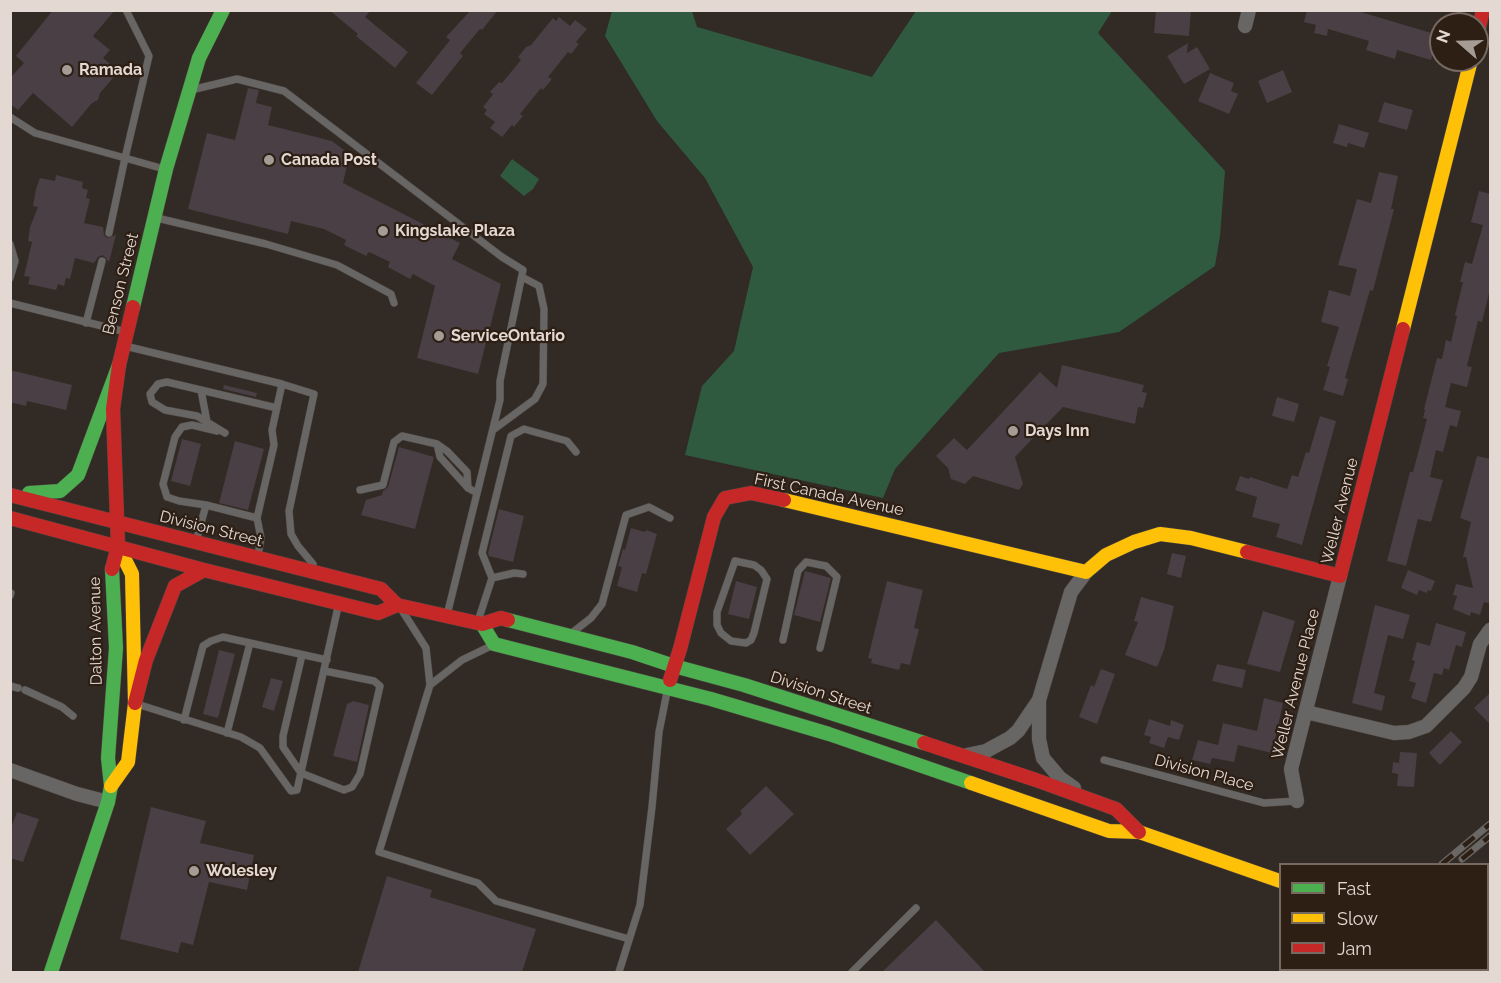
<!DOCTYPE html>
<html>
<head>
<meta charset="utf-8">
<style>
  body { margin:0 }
  #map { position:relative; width:1501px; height:983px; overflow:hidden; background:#322a24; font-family:Raleway,sans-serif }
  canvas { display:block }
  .frame { position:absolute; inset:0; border:12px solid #e3d9d2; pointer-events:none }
  .legend { position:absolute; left:1279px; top:863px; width:210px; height:108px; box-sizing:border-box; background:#2e1f15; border:2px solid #766961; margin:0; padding:8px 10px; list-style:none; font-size:18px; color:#e3d9d2 }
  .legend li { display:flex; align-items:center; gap:12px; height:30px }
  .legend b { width:30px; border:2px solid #766961 }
  .north { position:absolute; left:1429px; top:12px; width:60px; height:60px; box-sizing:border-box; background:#2e1f15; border:2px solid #766961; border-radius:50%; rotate:290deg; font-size:16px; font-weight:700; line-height:24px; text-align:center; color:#e3d9d2 }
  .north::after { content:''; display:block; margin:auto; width:21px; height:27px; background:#a59c95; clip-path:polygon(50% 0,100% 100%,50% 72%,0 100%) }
</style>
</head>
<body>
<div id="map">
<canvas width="1501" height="983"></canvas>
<div class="frame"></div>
<ul class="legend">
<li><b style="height:8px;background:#4caf50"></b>Fast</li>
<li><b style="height:8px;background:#ffc107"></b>Slow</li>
<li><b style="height:8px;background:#c62828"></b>Jam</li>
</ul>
<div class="north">N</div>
</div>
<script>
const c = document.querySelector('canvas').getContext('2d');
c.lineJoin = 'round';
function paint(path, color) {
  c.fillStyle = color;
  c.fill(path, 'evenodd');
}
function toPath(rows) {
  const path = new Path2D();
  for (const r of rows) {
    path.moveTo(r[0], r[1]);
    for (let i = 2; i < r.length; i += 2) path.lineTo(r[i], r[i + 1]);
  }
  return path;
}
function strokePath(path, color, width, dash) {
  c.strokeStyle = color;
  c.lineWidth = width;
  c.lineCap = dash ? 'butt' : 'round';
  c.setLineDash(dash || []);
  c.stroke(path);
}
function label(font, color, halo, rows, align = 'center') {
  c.font = font + ' Raleway,sans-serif';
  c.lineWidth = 4.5;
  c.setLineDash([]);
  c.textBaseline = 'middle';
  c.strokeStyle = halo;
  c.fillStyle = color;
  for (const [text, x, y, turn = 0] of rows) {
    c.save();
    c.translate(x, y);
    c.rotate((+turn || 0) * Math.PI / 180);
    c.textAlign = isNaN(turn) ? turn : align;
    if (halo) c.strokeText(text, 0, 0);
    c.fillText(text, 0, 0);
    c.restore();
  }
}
const green = toPath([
  [612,11,692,11,697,27,872,77,916,11,1112,11,1098,33,1225,171,1220,236,1215,266,1119,332,999,353,895,469,883,498,685,455,702,386,734,351,753,267,705,178,657,121,605,36],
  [512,159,539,179,533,189,524,196,500,176]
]);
const building = toPath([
  [53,10,115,10,93,36,110,50,103,58,119,71,100,93,98,100,92,103,72,127,33,93,18,110,10,104,10,78,24,63,16,56],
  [329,10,371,10,365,17,408,52,395,68,356,36,358,34],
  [471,10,498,10,482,30,480,29,460,53,463,56,432,95,416,83,450,40,446,37],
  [1156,10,1191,10,1189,36,1154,33],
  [1307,10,1354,10,1438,35,1431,60,1397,50,1395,59,1366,50,1369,41,1328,29,1327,36,1314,33,1316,25,1304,22],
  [559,17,570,26,575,20,587,29,576,42,579,44,571,54,568,52,548,77,552,79,543,90,541,88,520,114,523,116,514,127,512,125,502,137,490,128,495,122,484,114,487,110,483,107,493,94,490,92,499,82,502,83,521,60,518,57,526,47,531,45,553,18,556,21],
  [1188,43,1187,53,1197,47,1210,69,1184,84,1167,56],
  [1283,70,1292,92,1267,103,1258,81],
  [1210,73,1234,83,1231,91,1238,94,1229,114,1198,101],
  [248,88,259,90,256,103,272,107,268,125,332,141,344,150,342,155,349,157,343,183,460,243,452,259,501,284,478,374,417,358,435,286,413,274,410,279,388,267,390,262,369,252,366,256,344,245,346,240,324,229,291,221,288,234,188,209,207,133,235,140],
  [1384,102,1413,110,1407,130,1378,122],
  [1339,124,1369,133,1364,148,1348,143,1347,147,1333,143],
  [1379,172,1398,176,1391,209,1394,209,1373,291,1370,290,1345,378,1348,379,1343,396,1323,390,1330,367,1327,366,1339,327,1321,322,1329,290,1350,296,1357,269,1338,265,1357,199,1371,203],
  [56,175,83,182,82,188,88,190,86,198,90,199,84,223,103,227,104,235,107,238,116,235,109,262,103,255,98,257,94,263,75,258,70,279,66,278,64,286,58,284,56,290,28,284,30,277,24,276,32,242,28,241,30,227,38,207,33,206,36,189,40,178,55,181],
  [1479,191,1491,194,1491,285,1482,322,1478,321,1467,366,1472,367,1467,387,1451,383,1445,407,1461,411,1457,427,1450,425,1443,452,1436,450,1430,477,1443,480,1431,522,1418,519,1406,566,1387,561,1410,472,1413,472,1427,419,1423,418,1425,410,1424,409,1437,358,1442,359,1446,340,1451,342,1457,316,1455,315,1463,282,1460,282,1465,262,1472,264,1483,225,1471,222],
  [1062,365,1144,385,1142,392,1147,393,1143,408,1138,407,1135,424,1063,407,1015,457,1023,484,1019,490,973,476,965,484,951,479,948,468,936,456,954,438,967,450,1040,372,1057,388],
  [10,370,72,385,66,410,27,401,26,406,10,402],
  [224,385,257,393,256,397,223,389],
  [1277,397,1299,404,1294,422,1272,416],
  [1320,416,1336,421,1302,545,1276,537,1280,524,1252,517,1257,497,1235,490,1240,476,1249,479,1250,477,1287,489,1292,475,1298,477,1306,452,1309,453],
  [182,439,201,444,190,486,171,481],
  [235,441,264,449,248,510,219,503],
  [399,447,434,457,415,529,361,515,366,500,382,495,383,491,388,487],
  [1477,456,1491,459,1491,604,1484,602,1480,615,1471,612,1470,616,1453,609,1457,596,1453,595,1456,584,1473,588,1466,557,1463,557,1471,522,1460,518],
  [499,509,524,516,513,562,489,556,488,553],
  [631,528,645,532,646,530,657,534,646,574,642,573,637,592,617,586,622,567,618,566,623,549,625,550],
  [1172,553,1186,556,1181,578,1167,574],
  [1408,570,1435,581,1431,591,1428,590,1427,593,1419,590,1417,595,1401,588],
  [805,571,831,578,820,622,794,615],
  [736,581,757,587,749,619,728,614],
  [887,581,923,590,914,628,919,629,910,665,901,663,899,670,871,663,872,659,868,658],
  [1141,597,1174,606,1164,650,1157,667,1125,655,1138,622,1134,621],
  [1375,605,1410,615,1403,639,1388,635,1374,693,1385,696,1382,711,1352,703],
  [1263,611,1295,621,1280,672,1247,664],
  [1436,623,1466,632,1462,647,1456,645,1449,670,1444,668,1442,675,1434,673,1426,703,1411,698,1416,683,1409,681,1415,661,1412,660,1417,642,1430,646],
  [219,650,235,654,218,718,203,714],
  [1217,664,1246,670,1242,688,1212,681],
  [1101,669,1115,674,1097,724,1079,717,1091,685,1094,687],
  [271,678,283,681,274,711,262,707],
  [1491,692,1491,725,1474,708],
  [1264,698,1283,703,1272,753,1238,745,1234,762,1212,758,1210,764,1192,760,1198,740,1218,745,1223,723,1257,731],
  [353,701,369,705,357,762,333,756,347,704],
  [1149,719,1170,726,1171,720,1184,725,1179,740,1168,737,1164,748,1149,743,1151,737,1144,735],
  [1451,731,1462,742,1440,765,1429,753],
  [1400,752,1417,753,1414,787,1397,786,1398,774,1392,773,1393,762,1399,763],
  [766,786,794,814,750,855,726,829,742,814,740,811],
  [151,807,206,821,200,843,254,855,247,890,209,882,193,945,181,942,178,953,120,939],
  [17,812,39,819,23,862,10,858,10,831],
  [387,876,432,890,430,897,536,929,522,972,358,972],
  [936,920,985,972,882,972]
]);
const lane = toPath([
  [126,10,149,56,125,158,164,169],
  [191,90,237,79,284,91,502,257,523,270,500,381,500,400,447,615],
  [10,117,35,133,125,158,109,233],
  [157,218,266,244,337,265,391,294,394,303],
  [10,244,15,261,10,278],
  [10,303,126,332],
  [86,323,102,261],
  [125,346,282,384,314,394,289,511,291,534,298,546,313,564],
  [201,390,207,422],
  [493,430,535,399,543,384,544,309,539,286,522,277],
  [225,433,197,416,165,410,152,402,150,394,158,384,167,382,277,408],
  [437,444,447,451,467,472,468,488],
  [360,490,383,485,394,442,402,436,437,444,440,457,468,488,477,493],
  [206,505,179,501,167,497,163,484,175,437,182,427,192,425,217,431],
  [257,518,274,445,272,430,282,384],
  [197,538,206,505,257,518,261,538,258,555],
  [735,561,754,565,761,570,767,579,754,633,751,640,746,643,731,641,721,633,717,625,717,612,735,561],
  [492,578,482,553,511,436,524,429,567,441,576,452],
  [10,596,11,593],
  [403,612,426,648,430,685,379,852,478,883,496,901,629,939],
  [478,621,492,578,514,573,523,574],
  [573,632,591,618,602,604,626,515,649,507,670,518],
  [783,640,798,571,806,562,826,566,837,577,820,648],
  [302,655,283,736,283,747,301,773,344,790,352,787,360,774,380,686,374,681,325,671],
  [430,685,462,660,491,646],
  [10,686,18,688],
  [25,690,62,707,73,716],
  [137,704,241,737,260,748,291,791,297,790,338,607],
  [184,720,203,646,211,641,223,637,327,660],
  [227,733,250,643],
  [1104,760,1264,803,1297,801],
  [619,972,640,905,652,807,659,732,667,692],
  [852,972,916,908]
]);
const street = toPath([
  [1245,26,1249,10],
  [1039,701,1039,739,1043,758,1060,778,1074,788],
  [1306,712,1394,733,1409,732,1426,726,1464,688,1471,677,1480,644,1490,630],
  [967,755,986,751,1010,738,1018,731,1039,700,1071,592,1086,572],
  [10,770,77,794,108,802],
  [1297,801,1291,769,1340,576]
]);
const fast = toPath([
  [133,307,166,169,199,58,223,10],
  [29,493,60,491,78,475,119,365],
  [508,620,632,652,674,666,744,685,924,743],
  [482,624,494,644,711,699,829,734,971,783],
  [51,972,108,802,111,786,108,758,116,648,112,569]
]);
const slow = toPath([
  [1403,329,1471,60],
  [784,500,1086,572,1106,555,1134,542,1160,534,1191,538,1247,552],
  [971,783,1109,831,1139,832,1280,881],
  [111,786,128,762,135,703,132,574,118,546],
  [1488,942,1490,943]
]);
const jam = toPath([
  [1477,36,1483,10],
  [10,495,381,589,397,605,482,624,501,618,508,620],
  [10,518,204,570,378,613,397,605],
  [1247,552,1340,576,1403,329],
  [112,569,118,546,113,409,119,365,133,307],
  [670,680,680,649,714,517,725,498,751,493,784,500],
  [135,703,146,660,175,586,204,570],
  [924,743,1036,780,1116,809,1139,832]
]);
const rail = toPath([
  [1462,859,1490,836],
  [1442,864,1490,824],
  [1324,972,1327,970],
  [1336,972,1339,970]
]);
const markers = [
  [67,70,6,"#a59c95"],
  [269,160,6,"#a59c95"],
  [383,231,6,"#a59c95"],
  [439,336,6,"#a59c95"],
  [1013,431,6,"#a59c95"],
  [194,871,6,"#a59c95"]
];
const poiNames = [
  ["Ramada",79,70],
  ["Canada Post",281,160],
  ["Kingslake Plaza",395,231],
  ["ServiceOntario",451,336],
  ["Days Inn",1025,431],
  ["Wolesley",206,871]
];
const streetNames = [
  ["Benson Street",121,284,-76],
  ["First Canada Avenue",829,495,12],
  ["Weller Avenue",1340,511,-76],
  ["Division Street",211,529,14],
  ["Dalton Avenue",96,631,-91],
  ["Weller Avenue Place",1296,684,-76],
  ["Division Street",821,693,18],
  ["Division Place",1204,773,15]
];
paint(green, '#2f5a3f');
paint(building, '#4a3f44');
strokePath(lane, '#4d4641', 8);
strokePath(street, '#4d4641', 15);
strokePath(fast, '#4d4641', 15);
strokePath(slow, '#4d4641', 15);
strokePath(jam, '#4d4641', 15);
strokePath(lane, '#686664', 7);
strokePath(street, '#686664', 14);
strokePath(fast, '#4caf50', 14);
strokePath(slow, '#ffc107', 14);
strokePath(jam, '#c62828', 14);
strokePath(rail, '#6a6764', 7);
strokePath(rail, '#2e1f15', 4.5, [14]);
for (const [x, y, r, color] of markers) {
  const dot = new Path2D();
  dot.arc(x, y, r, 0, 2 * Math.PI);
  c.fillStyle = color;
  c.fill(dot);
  strokePath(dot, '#2e1f15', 2);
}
label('bold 16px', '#e3d9d2', '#2e1f15', poiNames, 'left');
label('16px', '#e3d9d2', '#2e1f15', streetNames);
</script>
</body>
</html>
